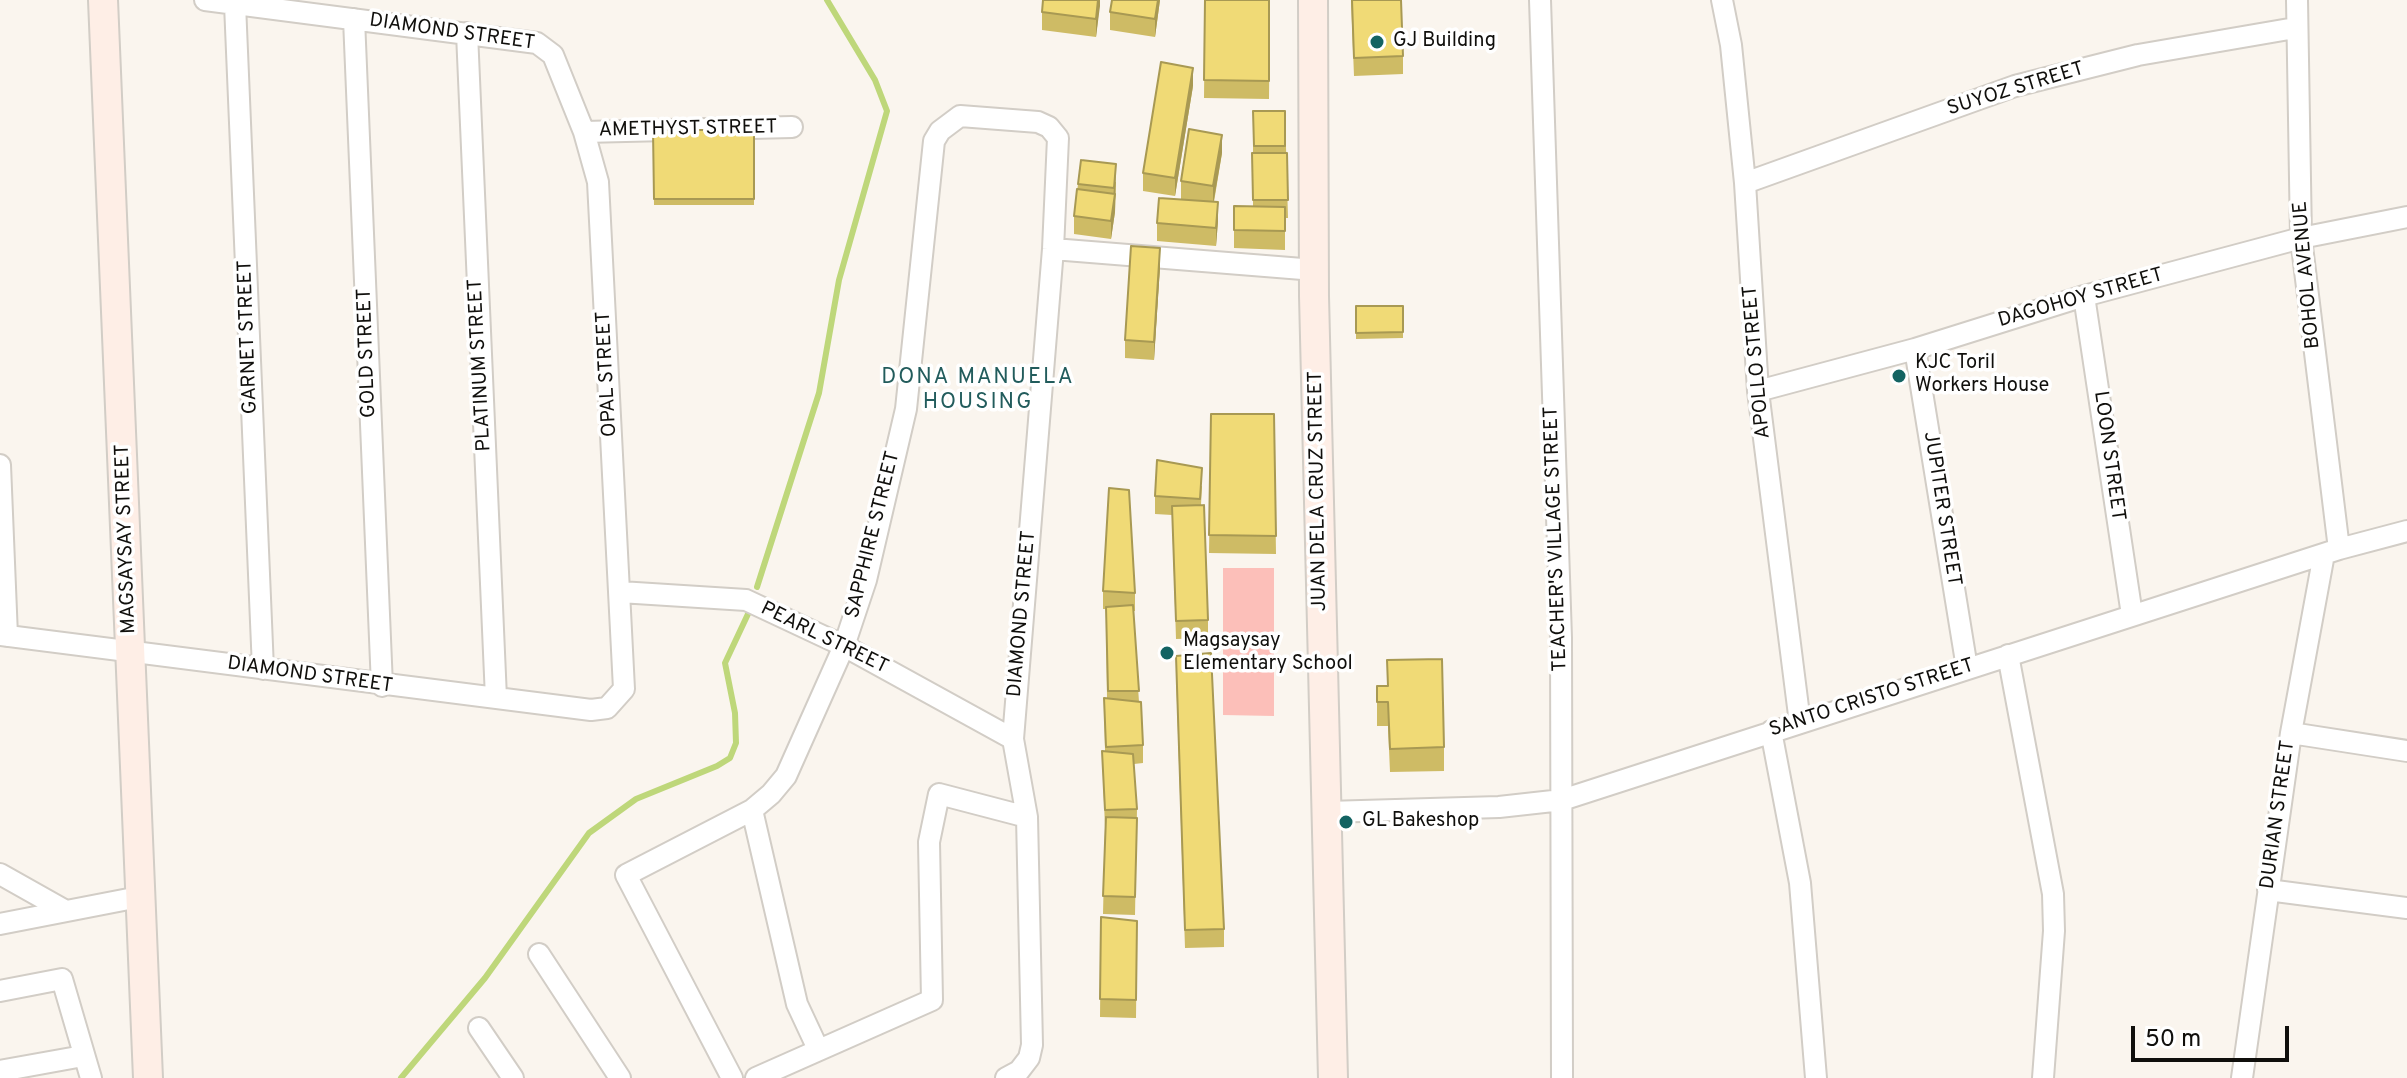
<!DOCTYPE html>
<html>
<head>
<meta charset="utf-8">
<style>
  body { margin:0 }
  #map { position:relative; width:2407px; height:1078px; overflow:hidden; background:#faf5ee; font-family:Overpass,sans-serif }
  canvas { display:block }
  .scale { position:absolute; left:2131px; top:1026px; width:158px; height:36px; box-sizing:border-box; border:4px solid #100f0c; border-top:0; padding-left:10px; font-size:24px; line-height:28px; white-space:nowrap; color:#100f0c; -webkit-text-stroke:6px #fff; paint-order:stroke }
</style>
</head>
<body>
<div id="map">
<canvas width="2407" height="1078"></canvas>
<div class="scale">50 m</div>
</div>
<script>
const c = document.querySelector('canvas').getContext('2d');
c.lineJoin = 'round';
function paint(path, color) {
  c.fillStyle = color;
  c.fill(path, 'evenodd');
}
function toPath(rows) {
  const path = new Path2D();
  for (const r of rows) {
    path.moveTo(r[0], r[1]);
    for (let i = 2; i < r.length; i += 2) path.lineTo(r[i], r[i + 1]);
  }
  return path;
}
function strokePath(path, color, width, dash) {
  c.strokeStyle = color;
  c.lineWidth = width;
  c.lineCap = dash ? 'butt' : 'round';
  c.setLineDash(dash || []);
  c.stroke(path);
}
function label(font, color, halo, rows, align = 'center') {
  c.font = font + ' Overpass,sans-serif';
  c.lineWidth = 7;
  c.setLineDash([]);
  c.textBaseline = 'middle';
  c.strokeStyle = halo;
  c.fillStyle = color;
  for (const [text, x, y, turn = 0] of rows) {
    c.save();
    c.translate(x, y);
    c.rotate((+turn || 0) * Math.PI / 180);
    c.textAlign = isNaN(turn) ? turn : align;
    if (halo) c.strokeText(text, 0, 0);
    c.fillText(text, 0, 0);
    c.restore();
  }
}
const green = toPath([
  [1223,568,1274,568,1274,716,1223,715]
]);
const stream = toPath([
  [757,587,819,393,839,280,887,111,875,80,827,0],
  [401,1078,485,978,589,833,636,799,717,766,730,758,736,743,735,713,725,663,748,614]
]);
const street = toPath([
  [1540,0,1561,638,1562,1078],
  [1722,0,1731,45,1745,183,1758,391,1800,723],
  [2297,0,2301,238,2339,549],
  [235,4,263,669],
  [354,19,382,686],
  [467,33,496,698],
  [584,132,792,127],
  [1745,183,2015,86,2138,55,2295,28],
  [1053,249,1315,270],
  [2084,296,2132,615],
  [1915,349,1967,668],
  [1758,391,1915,349,2084,296,2301,238,2407,217],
  [0,465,7,636],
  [620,592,746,600,844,646,1013,739],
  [0,635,591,710,607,708,624,689,598,182,584,132,553,55,537,43,205,0],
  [2008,655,2053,894,2054,931,2043,1078],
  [1771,731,1800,883,1816,1078],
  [2291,733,2407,751],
  [752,810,797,1004,818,1049],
  [1327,812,1499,807,1562,800,2339,549,2407,531],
  [0,874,64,910],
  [2268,890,2407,908],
  [0,924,139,897],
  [539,954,620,1078],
  [0,991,62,979,91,1078],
  [479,1028,513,1078],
  [0,1071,83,1056],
  [732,1078,626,875,752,810,771,794,786,776,844,646,866,580,906,409,934,141,940,131,960,116,1038,122,1049,127,1058,138,1053,249,1013,739,1027,817,1032,1045,1029,1058,1019,1071,1006,1078],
  [756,1078,932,1000,929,842,939,794,1027,817],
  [2242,1078,2291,733,2324,554]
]);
const secondary = toPath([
  [103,0,148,1078],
  [1313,0,1314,296,1333,1078]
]);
const wall = toPath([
  [1100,0,1096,37,1042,30,1042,12],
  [1160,0,1155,37,1110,30,1110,12],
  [1205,0,1270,0,1269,99,1204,98],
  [1351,0,1403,56,1403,74,1354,76],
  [1193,86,1175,196,1143,191,1143,173],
  [1253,111,1285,111,1288,218,1285,218,1285,250,1234,248,1234,206,1253,206],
  [653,130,754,130,754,205,654,205],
  [1222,153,1214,202,1218,221,1216,246,1157,241,1157,223,1181,199,1181,181],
  [1116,182,1115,212,1111,239,1074,234,1074,216,1078,184],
  [1160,267,1154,360,1125,358,1125,340],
  [1356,306,1403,306,1403,338,1356,339],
  [1211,414,1274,414,1276,554,1209,553],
  [1202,486,1201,505,1208,620,1208,638,1176,639,1172,515,1155,514,1155,496],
  [1103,591,1135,593,1135,611,1133,611,1139,702,1143,745,1143,763,1134,764,1137,809,1135,915,1103,914,1105,828,1102,751,1105,751,1104,698,1107,699,1106,609,1103,609],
  [1176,674,1224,929,1224,947,1185,948],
  [1377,686,1444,747,1444,771,1390,772,1388,726,1377,726],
  [1101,917,1137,921,1136,1018,1100,1017]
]);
const shadedWall = toPath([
  [1098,0,1100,0,1100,6,1096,37,1096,19],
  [1158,0,1160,0,1155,37,1155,19],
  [1193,68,1193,86,1175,196,1175,178],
  [1222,135,1222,153,1213,205,1213,186],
  [1116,164,1115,212,1111,239,1111,221],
  [1218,202,1218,221,1216,246,1216,228],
  [1160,248,1160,267,1154,360,1154,342]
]);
const building = toPath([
  [1043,0,1098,0,1096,19,1042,12,1043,0],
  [1112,0,1158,0,1155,19,1110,12,1112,0],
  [1205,0,1269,0,1269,81,1204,80,1205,0],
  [1352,0,1401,0,1403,56,1354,58,1352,0],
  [1161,62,1193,68,1175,178,1143,173,1161,62],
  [1253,111,1285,111,1285,146,1254,146,1253,111],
  [1189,129,1222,135,1213,186,1181,181,1189,129],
  [653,130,754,130,754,199,654,199,653,130],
  [1252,153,1287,153,1288,200,1253,200,1252,153],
  [1081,160,1116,164,1114,188,1078,184,1081,160],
  [1077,189,1115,194,1111,221,1074,216,1077,189],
  [1159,198,1218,202,1216,228,1157,223,1159,198],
  [1234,206,1285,207,1285,231,1234,230,1234,206],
  [1131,246,1160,248,1154,342,1125,340,1131,246],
  [1356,306,1403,306,1403,332,1356,333,1356,306],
  [1211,414,1274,414,1276,536,1209,535,1211,414],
  [1157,460,1202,468,1200,499,1155,496,1157,460],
  [1109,488,1129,490,1135,593,1103,591,1109,488],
  [1204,505,1208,620,1176,621,1172,506,1204,505],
  [1133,605,1139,691,1108,691,1106,607,1133,605],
  [1211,653,1224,929,1185,930,1176,656,1211,653],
  [1442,659,1444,747,1390,749,1388,702,1377,702,1377,686,1388,686,1387,660,1442,659],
  [1104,698,1141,702,1143,745,1106,747,1104,698],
  [1102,751,1133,754,1137,809,1105,810,1102,751],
  [1106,817,1137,818,1135,897,1103,896,1106,817],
  [1101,917,1137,921,1136,1000,1100,999,1101,917]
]);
const markers = [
  [1377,42,8,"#136362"],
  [1899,376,8,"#136362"],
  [1167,653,8,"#136362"],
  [1346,822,8,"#136362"]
];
const streetNames = [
  ["DIAMOND STREET",452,33,8],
  ["SUYOZ STREET",2016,90,-17],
  ["AMETHYST STREET",688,130,-1],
  ["BOHOL AVENUE",2308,275,-95],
  ["DAGOHOY STREET",2081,299,-16],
  ["GARNET STREET",249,337,-92],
  ["GOLD STREET",368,353,-92],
  ["APOLLO STREET",1758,362,-95],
  ["PLATINUM STREET",481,365,-93],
  ["OPAL STREET",608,374,-93],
  ["LOON STREET",2108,456,82],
  ["JUAN DELA CRUZ STREET",1319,491,-91],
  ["JUPITER STREET",1941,509,81],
  ["SAPPHIRE STREET",874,535,-76],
  ["MAGSAYSAY STREET",127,539,-92],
  ["TEACHER'S VILLAGE STREET",1557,539,-92],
  ["DIAMOND STREET",1023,614,-85],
  ["PEARL STREET",824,639,26],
  ["DIAMOND STREET",310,676,8],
  ["SANTO CRISTO STREET",1872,699,-18],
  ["DURIAN STREET",2279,815,-82]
];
const poiNames = [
  ["GJ Building",1393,42],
  ["KJC Toril",1915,364],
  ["Workers House",1915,387],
  ["Magsaysay",1183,642],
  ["Elementary School",1183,665],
  ["GL Bakeshop",1362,822]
];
const neighbourhoodNames = [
  ["DONA MANUELA",978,379],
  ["HOUSING",978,404]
];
paint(green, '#fcbfb9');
strokePath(stream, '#bed77a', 6);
strokePath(street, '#d2cdc6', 24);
strokePath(secondary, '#d2cdc6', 32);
strokePath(street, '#fff', 20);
strokePath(secondary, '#feeee6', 28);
paint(wall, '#cebb65');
paint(shadedWall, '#a89953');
paint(building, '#f0da76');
strokePath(building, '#a89953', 2);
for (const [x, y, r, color] of markers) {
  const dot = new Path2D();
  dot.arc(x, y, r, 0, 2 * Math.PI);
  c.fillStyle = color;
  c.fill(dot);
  strokePath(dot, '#fff', 3);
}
label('20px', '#100f0c', '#fff', streetNames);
label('20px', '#100f0c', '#fff', poiNames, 'left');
c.letterSpacing = '2px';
label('22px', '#225c5c', '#fff', neighbourhoodNames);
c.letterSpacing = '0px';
</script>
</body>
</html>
